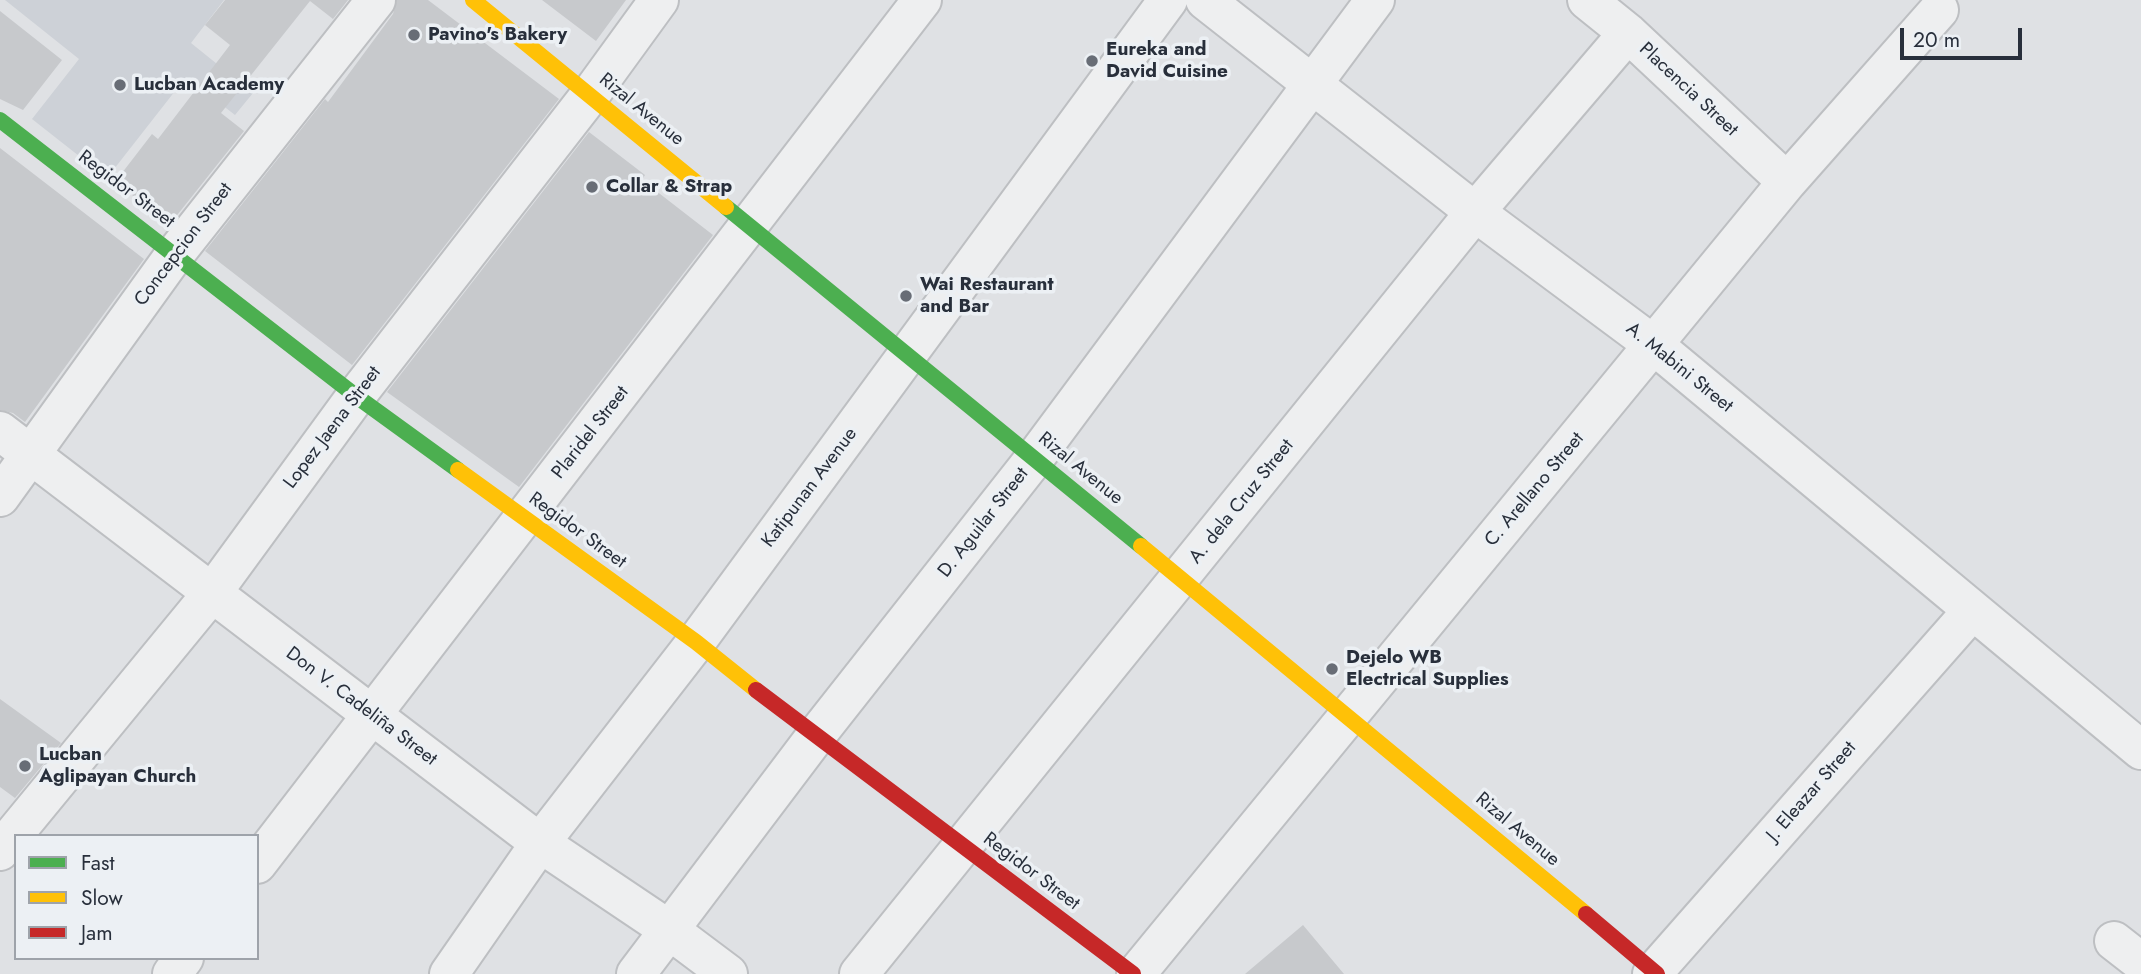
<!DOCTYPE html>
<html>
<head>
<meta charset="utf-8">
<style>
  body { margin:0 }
  #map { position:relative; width:2141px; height:974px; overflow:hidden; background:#dfe1e4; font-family:Jost,sans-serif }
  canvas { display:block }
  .legend { position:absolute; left:14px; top:834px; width:245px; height:126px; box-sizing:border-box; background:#ecf0f4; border:2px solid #9ea3aa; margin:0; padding:9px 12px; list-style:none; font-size:21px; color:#282f3b }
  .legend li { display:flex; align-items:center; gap:14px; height:35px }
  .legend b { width:35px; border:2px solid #9ea3aa }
  .scale { position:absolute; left:1900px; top:28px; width:122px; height:32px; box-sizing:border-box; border:4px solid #282f3b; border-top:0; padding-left:9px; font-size:21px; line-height:24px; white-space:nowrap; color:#282f3b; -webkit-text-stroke:5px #ecf0f4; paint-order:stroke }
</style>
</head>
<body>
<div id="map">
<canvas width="2141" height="974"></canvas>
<ul class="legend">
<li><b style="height:9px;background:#4caf50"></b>Fast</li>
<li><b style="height:9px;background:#ffc107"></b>Slow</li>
<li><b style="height:9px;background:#c62828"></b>Jam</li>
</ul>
<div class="scale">20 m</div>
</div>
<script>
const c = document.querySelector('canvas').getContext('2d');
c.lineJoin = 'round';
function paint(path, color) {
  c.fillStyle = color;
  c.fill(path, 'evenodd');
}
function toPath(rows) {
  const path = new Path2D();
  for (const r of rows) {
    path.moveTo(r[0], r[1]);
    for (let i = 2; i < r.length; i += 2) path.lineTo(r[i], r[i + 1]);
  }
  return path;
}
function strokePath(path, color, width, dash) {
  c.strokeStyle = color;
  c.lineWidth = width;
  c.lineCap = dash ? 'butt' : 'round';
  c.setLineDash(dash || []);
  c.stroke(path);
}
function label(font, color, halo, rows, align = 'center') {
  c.font = font + ' Jost,sans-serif';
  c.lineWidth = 7;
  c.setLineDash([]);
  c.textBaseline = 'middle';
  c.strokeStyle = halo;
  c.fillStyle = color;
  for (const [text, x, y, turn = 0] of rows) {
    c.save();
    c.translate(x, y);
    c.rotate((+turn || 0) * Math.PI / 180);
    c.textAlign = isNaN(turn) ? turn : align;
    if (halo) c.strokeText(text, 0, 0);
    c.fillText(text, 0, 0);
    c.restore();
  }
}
const built = toPath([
  [5,0,224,0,191,43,253,93,235,115,186,77,107,178,32,119,79,59]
]);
const building = toPath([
  [225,0,348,0,333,19,310,1,221,113,244,131,170,224,115,182,152,134,158,139,230,45,205,25],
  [397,0,428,0,559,99,352,365,205,251,325,99,328,102,393,14],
  [542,0,626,0,596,41],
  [0,11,62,60,23,110,0,99],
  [589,132,645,175,642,180,713,235,519,487,387,392],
  [0,148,144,259,25,422,13,413,0,410],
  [0,699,61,743,15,798,0,787],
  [1303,925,1344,974,1245,974]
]);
const street = toPath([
  [1205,0,1475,212,1655,346,2141,750],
  [1587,0,1628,33,1787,182],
  [0,431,540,843,668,929,728,974],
  [0,497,175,254,376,0],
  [0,851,212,593,356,396,590,95,659,0],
  [257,864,922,0],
  [2114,941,2141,962],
  [172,974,184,958],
  [449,974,540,843,696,642,1168,0],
  [636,974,815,737,1034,459,1375,0],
  [859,974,1475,212,1628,33],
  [1136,974,1787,182,1939,10],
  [1652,974,1972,611]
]);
const fast = toPath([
  [0,120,356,396,458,470],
  [726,207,1141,546]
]);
const slow = toPath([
  [473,0,726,207],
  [458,470,696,642,756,690],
  [1141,546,1586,914]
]);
const jam = toPath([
  [756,690,1133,974],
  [1586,914,1657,974]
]);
const markers = [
  [414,35,7,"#686d76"],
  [1092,61,7,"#686d76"],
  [120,85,7,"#686d76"],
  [592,187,7,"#686d76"],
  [906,296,7,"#686d76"],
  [1332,669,7,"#686d76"],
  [25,766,7,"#686d76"]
];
const poiNames = [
  ["Pavino's Bakery",428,35],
  ["Eureka and",1106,50],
  ["David Cuisine",1106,72],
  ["Lucban Academy",134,85],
  ["Collar & Strap",606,187],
  ["Wai Restaurant",920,285],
  ["and Bar",920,307],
  ["Dejelo WB",1346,658],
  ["Electrical Supplies",1346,680],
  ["Lucban",39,755],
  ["Aglipayan Church",39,777]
];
const streetNames = [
  ["Placencia Street",1688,90,43],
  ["Rizal Avenue",641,110,39],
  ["Regidor Street",126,190,37],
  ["Concepcion Street",184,245,-53],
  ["A. Mabini Street",1679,368,39],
  ["Lopez Jaena Street",333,428,-53],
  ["Plaridel Street",591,433,-52],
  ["Rizal Avenue",1080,469,39],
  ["Katipunan Avenue",810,488,-53],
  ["C. Arellano Street",1535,490,-50],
  ["A. dela Cruz Street",1242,502,-51],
  ["D. Aguilar Street",984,523,-52],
  ["Regidor Street",577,531,36],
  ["Don V. Cadeliña Street",361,707,37],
  ["J. Eleazar Street",1812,792,-49],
  ["Rizal Avenue",1517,830,40],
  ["Regidor Street",1031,872,37]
];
paint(built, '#cdd1d7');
paint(building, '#c7c9cc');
strokePath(street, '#bdbfc2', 42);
strokePath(street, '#eeeff0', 38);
strokePath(fast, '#4caf50', 16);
strokePath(slow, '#ffc107', 16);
strokePath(jam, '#c62828', 16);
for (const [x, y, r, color] of markers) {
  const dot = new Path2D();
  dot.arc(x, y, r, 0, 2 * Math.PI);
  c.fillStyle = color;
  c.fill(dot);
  strokePath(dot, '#ecf0f4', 2.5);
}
label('bold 19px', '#282f3b', '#ecf0f4', poiNames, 'left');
label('19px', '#282f3b', '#ecf0f4', streetNames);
</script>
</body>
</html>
